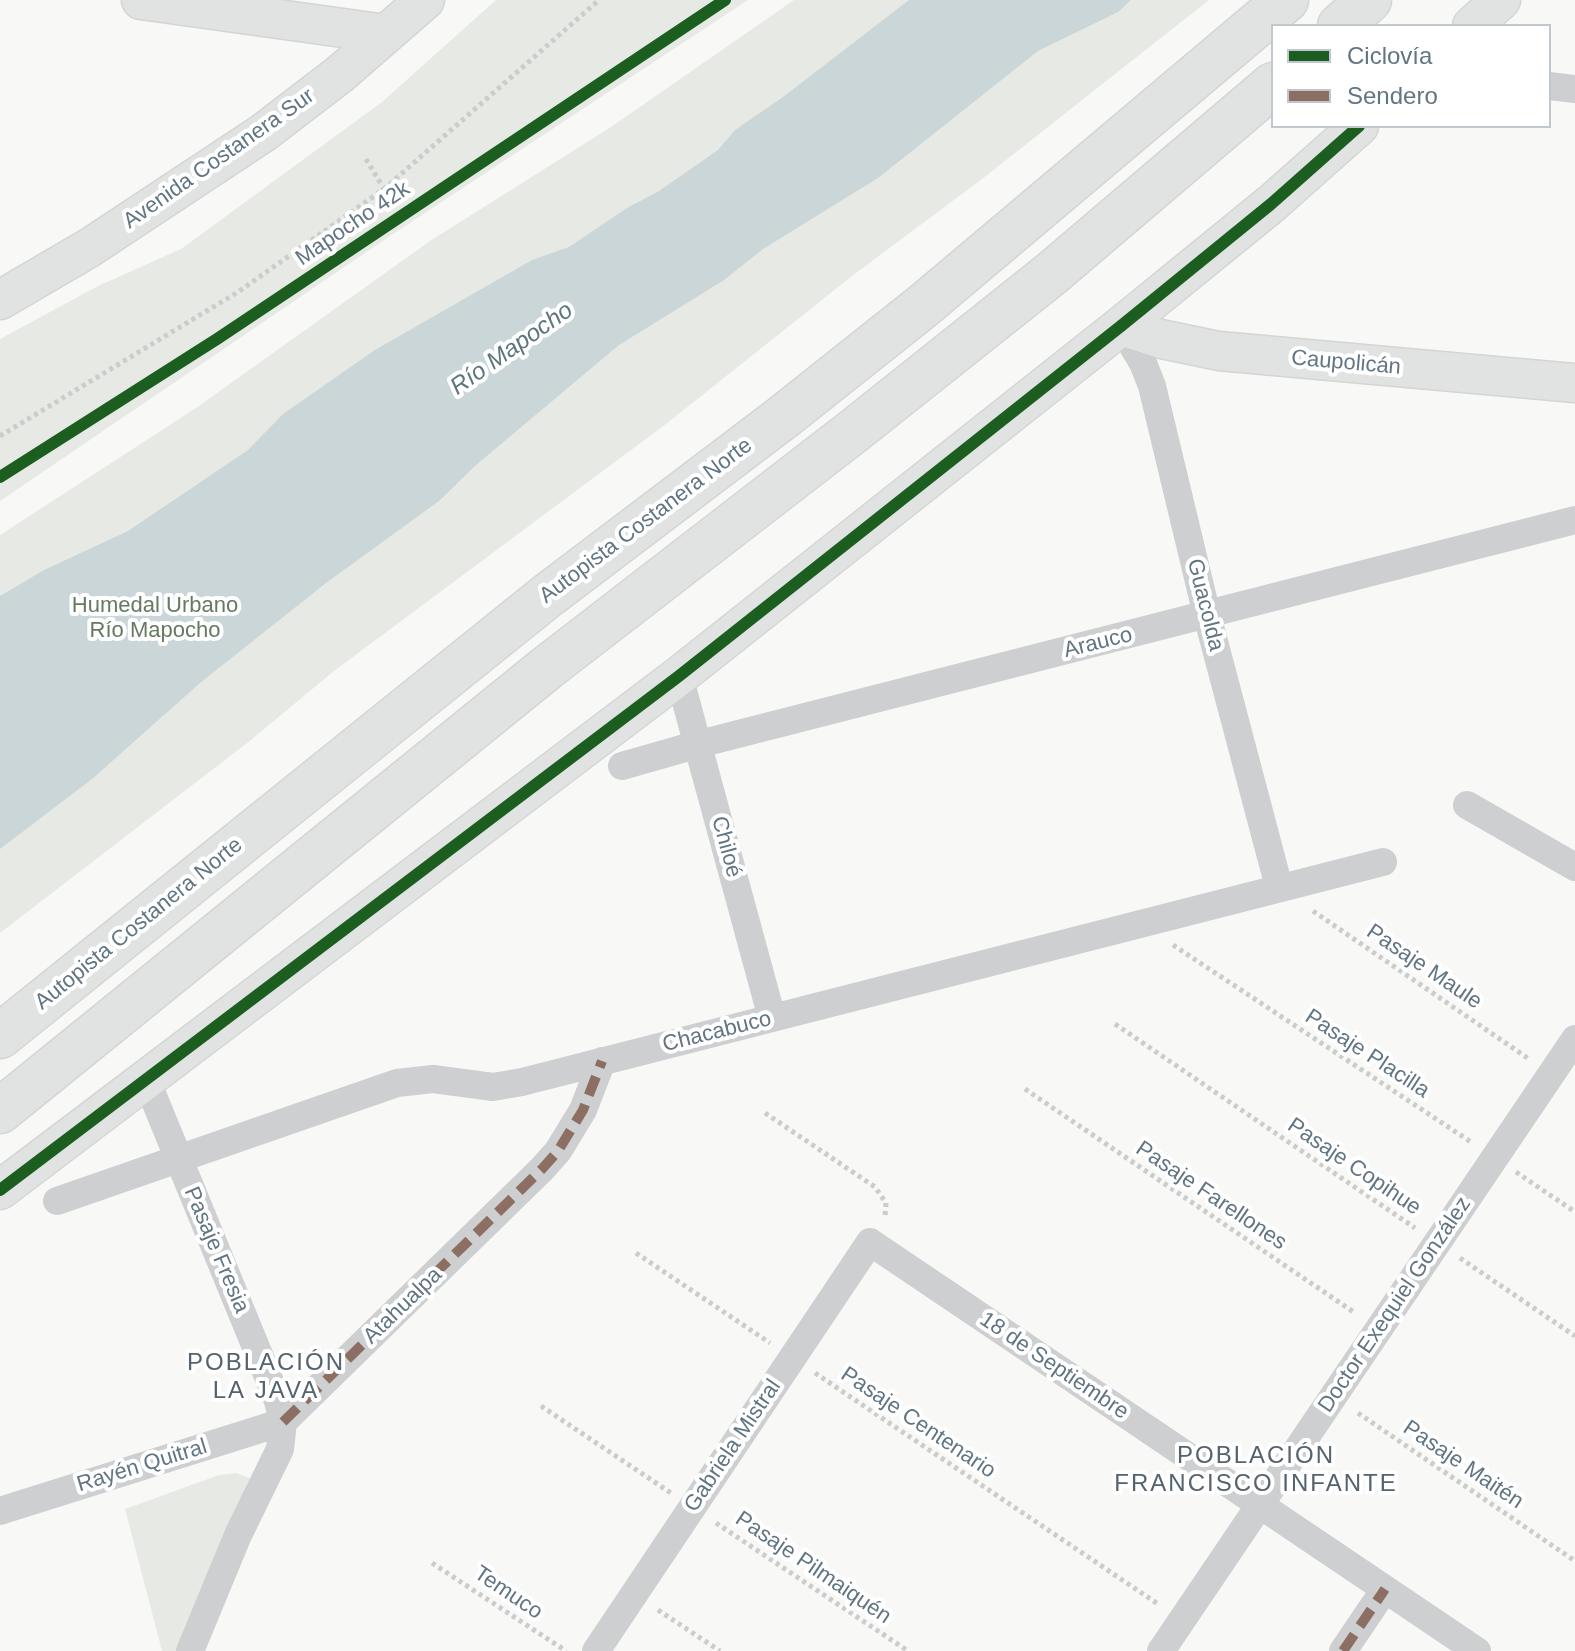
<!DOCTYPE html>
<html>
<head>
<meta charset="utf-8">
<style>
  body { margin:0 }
  #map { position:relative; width:1575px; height:1651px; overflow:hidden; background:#f8f8f7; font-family:Arial,sans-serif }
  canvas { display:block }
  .legend { position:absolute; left:1271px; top:24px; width:280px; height:104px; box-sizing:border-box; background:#fff; border:2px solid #c0c8cd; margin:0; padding:10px 14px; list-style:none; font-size:24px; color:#627583 }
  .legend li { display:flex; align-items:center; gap:16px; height:40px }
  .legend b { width:40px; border:2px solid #c0c8cd }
</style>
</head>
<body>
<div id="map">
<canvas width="1575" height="1651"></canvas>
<ul class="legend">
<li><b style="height:10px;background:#1b5e20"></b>Ciclovía</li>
<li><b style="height:10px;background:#8d6e63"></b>Sendero</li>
</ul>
</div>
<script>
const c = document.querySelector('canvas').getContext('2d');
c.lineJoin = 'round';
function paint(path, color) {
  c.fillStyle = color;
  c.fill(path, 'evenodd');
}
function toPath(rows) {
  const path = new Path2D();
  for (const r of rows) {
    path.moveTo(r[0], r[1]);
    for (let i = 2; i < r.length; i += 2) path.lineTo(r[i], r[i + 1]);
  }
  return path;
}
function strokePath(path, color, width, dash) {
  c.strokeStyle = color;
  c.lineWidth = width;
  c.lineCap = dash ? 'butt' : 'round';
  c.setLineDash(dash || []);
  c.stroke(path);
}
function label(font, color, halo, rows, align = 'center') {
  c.font = font + ' Arial,sans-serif';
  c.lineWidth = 8;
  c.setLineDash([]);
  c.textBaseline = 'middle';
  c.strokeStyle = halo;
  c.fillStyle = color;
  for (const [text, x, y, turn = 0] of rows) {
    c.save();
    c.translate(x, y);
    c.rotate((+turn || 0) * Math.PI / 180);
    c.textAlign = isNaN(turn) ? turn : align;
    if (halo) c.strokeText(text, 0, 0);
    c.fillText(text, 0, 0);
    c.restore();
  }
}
const green = toPath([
  [496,0,748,0,390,236,0,501,0,339,98,286,181,249,382,102],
  [794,0,1209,0,982,179,852,276,666,424,334,671,251,740,0,933,0,535,196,408,430,241,611,127],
  [236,1473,252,1479,177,1651,162,1651,125,1509,219,1475]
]);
const water = toPath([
  [909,0,1131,0,1118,12,1038,51,878,178,763,249,724,280,619,345,476,465,439,501,326,583,200,683,92,779,0,849,0,596,44,570,128,531,248,450,283,414,375,350,532,260,569,247,627,208,659,191,718,150,735,130,783,97]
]);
const path = toPath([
  [366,159,384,189],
  [0,436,238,292,384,189,599,0],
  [1313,911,1529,1059],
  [1173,945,1471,1142],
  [1115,1024,1415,1228],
  [1025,1089,1355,1313],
  [765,1113,875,1187,886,1203,885,1217],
  [1516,1172,1575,1212],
  [636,1253,770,1343],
  [1460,1258,1575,1336],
  [815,1373,1158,1604],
  [541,1406,671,1493],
  [1358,1413,1575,1561],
  [716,1523,908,1651],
  [432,1563,566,1651],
  [658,1610,720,1651]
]);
const street = toPath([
  [1549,86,1575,89],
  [1121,326,1143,363,1152,386,1207,615,1279,887],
  [679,676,772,1018],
  [622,766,699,744,1575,520],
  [1467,805,1575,867],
  [146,1079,278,1401,283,1422,280,1449,238,1535,190,1651],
  [57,1201,397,1083,433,1079,493,1087,522,1082,1383,862],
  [0,1511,283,1422,542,1169,558,1151,583,1110,602,1061],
  [596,1651,870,1242,1477,1651],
  [1161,1651,1575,1039],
  [1343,1651,1385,1589]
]);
const secondary = toPath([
  [141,0,386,34],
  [1472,26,1501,0],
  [0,300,89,248,263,133,340,74,425,0],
  [1121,326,1161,339,1219,351,1575,383],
  [0,1190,679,676,1121,326,1271,204,1359,126]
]);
const highway = toPath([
  [1340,26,1369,0],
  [0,1036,547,596,782,418,923,306,1286,0],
  [0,1111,548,667,855,430,1051,274,1273,85]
]);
const quiet = toPath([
  [283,1422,542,1169,558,1151,583,1110,602,1061],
  [1343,1651,1385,1589]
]);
const cycleway = toPath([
  [0,477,217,339,725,0],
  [0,1190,679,676,1121,326,1271,204,1359,126]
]);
const streetNames = [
  ["Avenida Costanera Sur",219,159,-35],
  ["Mapocho 42k",353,224,-34],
  ["Caupolicán",1346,363,5],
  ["Autopista Costanera Norte",646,521,-37],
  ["Guacolda",1205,605,76],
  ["Arauco",1098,643,-14],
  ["Chiloé",726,847,75],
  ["Autopista Costanera Norte",139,924,-39],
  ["Pasaje Maule",1424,967,34],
  ["Chacabuco",717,1032,-14],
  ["Pasaje Placilla",1367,1054,33],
  ["Pasaje Copihue",1354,1167,34],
  ["Pasaje Farellones",1211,1196,34],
  ["Pasaje Fresia",216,1250,67],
  ["Doctor Exequiel González",1395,1305,-56],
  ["Atahualpa",403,1306,-44],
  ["18 de Septiembre",1054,1366,34],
  ["Pasaje Centenario",918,1423,34],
  ["Gabriela Mistral",733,1446,-56],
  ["Pasaje Maitén",1463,1465,34],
  ["Rayén Quitral",142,1466,-17],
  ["Pasaje Pilmaiquén",813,1568,34],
  ["Temuco",508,1593,34]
];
const parkNames = [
  ["Humedal Urbano",155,606],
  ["Río Mapocho",155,631]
];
const waterNames = [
  ["Río Mapocho",512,349,-35]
];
const neighbourhoodNames = [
  ["POBLACIÓN",266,1363],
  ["LA JAVA",266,1391],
  ["POBLACIÓN",1256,1456],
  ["FRANCISCO INFANTE",1256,1484]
];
paint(green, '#e7eae4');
paint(water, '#cbd6d8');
strokePath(secondary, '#d4d5d5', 41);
strokePath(highway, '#d4d5d5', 47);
strokePath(path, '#cbcccc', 5, [4, 4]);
strokePath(street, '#cecfd0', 28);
strokePath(secondary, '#e1e2e2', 38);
strokePath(highway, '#e1e2e2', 44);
strokePath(quiet, '#8d6e63', 10, [20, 10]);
strokePath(cycleway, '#1b5e20', 12);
label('22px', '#627583', '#fff', streetNames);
label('22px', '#667a61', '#fff', parkNames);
label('italic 24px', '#5d767d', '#fff', waterNames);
c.letterSpacing = '2px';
label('24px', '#54636e', '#fff', neighbourhoodNames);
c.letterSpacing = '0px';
</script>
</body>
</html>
